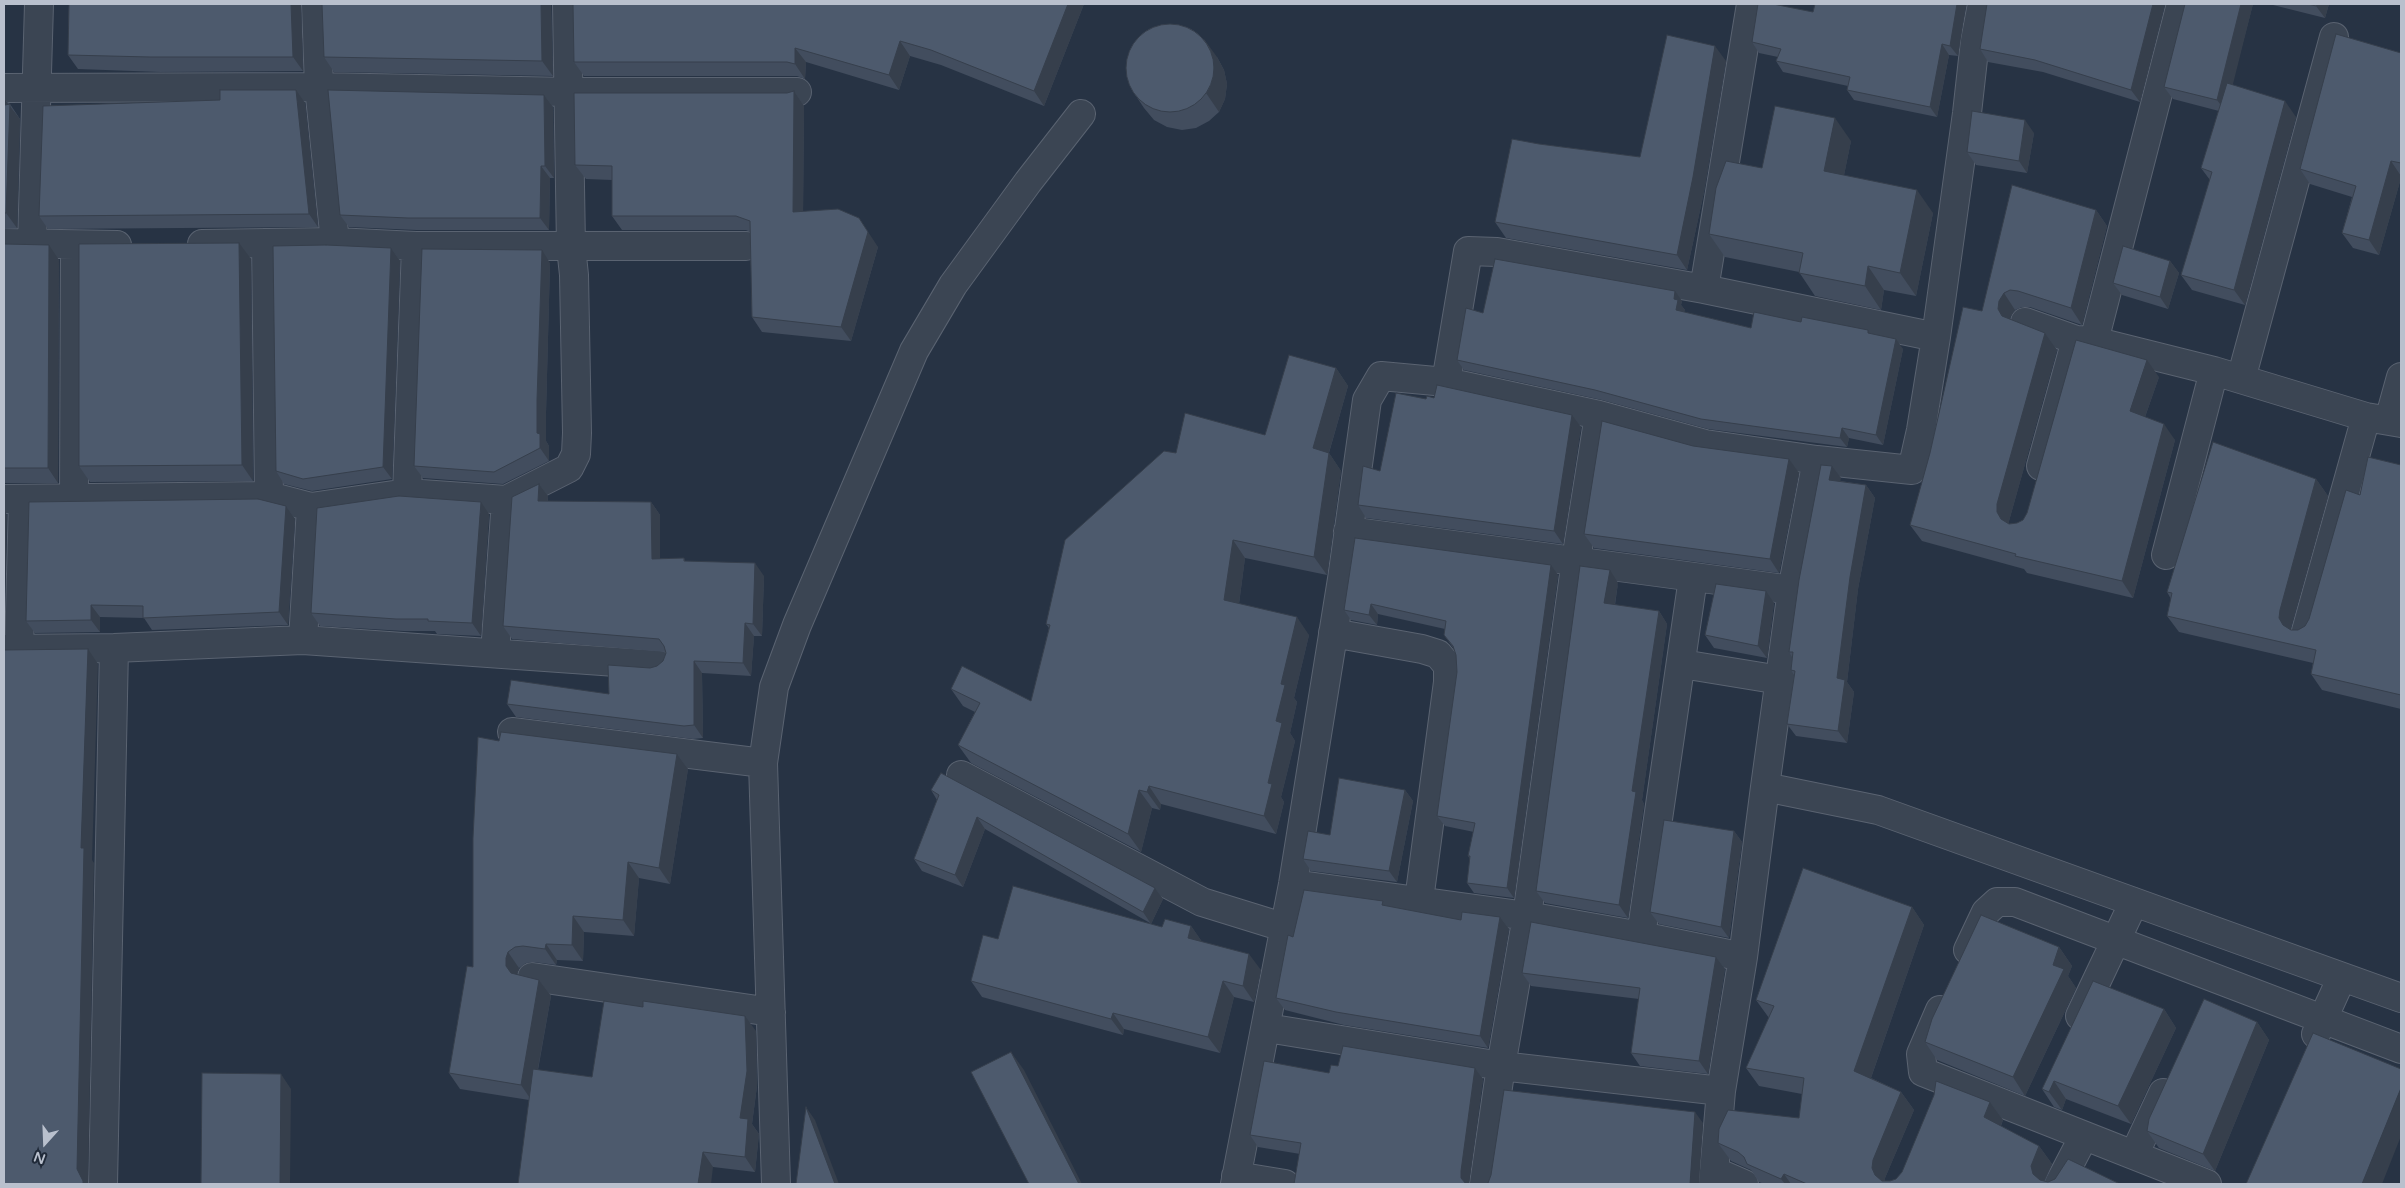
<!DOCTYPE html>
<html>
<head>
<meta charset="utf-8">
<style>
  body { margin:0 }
  #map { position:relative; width:2405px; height:1188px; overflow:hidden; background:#273344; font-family:"Varela Round",sans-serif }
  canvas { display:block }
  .frame { position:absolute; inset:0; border:5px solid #b9c0cd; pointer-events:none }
  .north { position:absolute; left:20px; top:1118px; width:50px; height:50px; -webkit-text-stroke:4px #202a39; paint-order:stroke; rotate:200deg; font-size:14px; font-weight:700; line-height:20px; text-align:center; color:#b9c0cd }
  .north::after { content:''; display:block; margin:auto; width:18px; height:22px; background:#b9c0cd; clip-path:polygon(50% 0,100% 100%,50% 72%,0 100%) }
</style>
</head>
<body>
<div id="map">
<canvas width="2405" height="1188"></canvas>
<div class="frame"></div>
<div class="north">N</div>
</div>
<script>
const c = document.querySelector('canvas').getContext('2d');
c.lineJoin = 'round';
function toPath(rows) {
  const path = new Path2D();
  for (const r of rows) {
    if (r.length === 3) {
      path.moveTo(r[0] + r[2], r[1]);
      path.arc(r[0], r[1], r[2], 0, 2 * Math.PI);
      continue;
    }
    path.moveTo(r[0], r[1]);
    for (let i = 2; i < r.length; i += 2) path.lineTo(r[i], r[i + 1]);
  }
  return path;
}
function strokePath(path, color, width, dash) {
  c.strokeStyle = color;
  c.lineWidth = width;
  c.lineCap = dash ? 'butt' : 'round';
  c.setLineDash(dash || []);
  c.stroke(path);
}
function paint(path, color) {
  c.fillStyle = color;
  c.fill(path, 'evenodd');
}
const minor = toPath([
  [316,4,319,87,335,242],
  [4,88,319,87,570,92,797,92],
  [4,243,117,245],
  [266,243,269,496],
  [32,244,39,4],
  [202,244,335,242,416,246,746,246],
  [1704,289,1751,4],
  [2025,322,2076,340,2094,341,2214,371,2366,417,2401,423],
  [2094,341,2181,4],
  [2241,379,2334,37],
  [1446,382,1468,251,1497,252,1704,289,1936,337],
  [2389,420,2401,377],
  [2041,466,2076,340],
  [407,493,416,246],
  [4,499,269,496,311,507,407,493,506,500,569,468,576,454,577,433,574,275,571,247,567,4],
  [74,500,75,245],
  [1348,531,1792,590],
  [2166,555,2214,371],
  [2306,631,2366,417],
  [1333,633,1422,649,1438,654,1448,666,1448,682,1419,900],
  [303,640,311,507],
  [4,649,114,648,303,640,659,665],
  [19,649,23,500],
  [495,653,506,500],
  [1682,664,1780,680],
  [512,732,763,763],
  [961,775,1202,902,1286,928],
  [1765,787,1792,590,1817,460],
  [1293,884,1527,916,1641,936,1743,957],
  [1641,936,1693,578],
  [1968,950,1986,912,1997,902,2015,902,2401,1049],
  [532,977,771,1012],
  [1940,1010,1921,1054,1923,1072,2207,1184],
  [2080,1016,2134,902],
  [1267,1028,1501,1066,1721,1091],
  [2316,1034,2342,977],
  [2134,1155,2163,1093],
  [1714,1171,1744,1184],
  [1236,1176,1285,1184],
  [103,1184,114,648],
  [776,1184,763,763,774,687,797,625,914,351,953,285,1028,182,1081,114],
  [1235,1184,1293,884,1342,579,1367,400,1381,376,1446,382,1599,415,1705,444,1817,460,1912,470,1921,430,1936,337,1967,113,1975,41,1982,4],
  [1484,1184,1501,1066,1527,916,1576,560,1599,415],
  [1713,1184,1721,1091,1743,957,1765,787,1878,810,2401,998],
  [2059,1184,2084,1136]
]);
const wall = toPath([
  [69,4,301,4,303,71,160,72,78,69,68,55],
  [551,4,553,76,334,72,324,57],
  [1084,4,1044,106,941,65,910,56,899,90,806,62,805,79,797,76,584,76,574,62],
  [1966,4,1958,56,1949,55,1937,117,1854,100,1847,90,1848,86,1783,72,1776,61,1778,57,1759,53,1752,42,1813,12],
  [1987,4,2165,4,2140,102,2043,72,1988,62,1980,49],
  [2185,4,2253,4,2232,85,2296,117,2245,305,2192,290,2181,275,2210,180,2201,168,2219,111,2173,99,2164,87],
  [2269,4,2329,4,2325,18],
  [2401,53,2401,178,2379,255,2353,248,2342,233,2352,197,2310,184,2300,169],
  [1217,57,1224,70,1227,84,1225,99,1219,112,1209,121,1196,128,1182,130,1167,127,1154,120,1144,108,1132,90],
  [1726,61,1704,192,1687,270,1506,238,1495,222,1539,144,1640,157],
  [794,91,804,106,803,211,878,247,851,341,762,332,752,317,750,232,746,230,622,230,612,216,612,180,586,179,575,165],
  [544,95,553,107,554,178,550,178,549,230,416,230,349,227,340,215],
  [4,100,5,100,10,104,20,119,17,228,4,229],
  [305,103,318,227,48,229,39,216],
  [2034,133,2027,173,1976,165,1967,152],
  [1851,141,1844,175,1933,213,1916,296,1884,290,1881,310,1815,296,1799,272,1725,257,1709,234,1762,168],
  [2096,210,2107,226,2082,325,2030,307,2022,307,2015,310,2010,317,2010,319,2045,333,2057,350,2009,521,2009,524,2017,523,2023,520,2159,377,2145,417,2175,440,2133,598,2027,573,2024,569,1922,541,1910,525,1982,311],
  [4,244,59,260,58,483,4,483],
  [391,248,400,261,392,479,312,491,284,484,276,471],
  [251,259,253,481,90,482,79,466],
  [2170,261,2179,273,2168,309,2122,295,2113,283],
  [550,263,546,413,546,441,549,446,549,461,503,484,423,478,414,466],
  [1682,301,1681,305,1685,310,1684,312,1751,328,1801,322,1871,334,1903,349,1883,445,1849,438,1847,447,1708,429,1602,400,1464,370,1457,360,1483,313],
  [1336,368,1348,386,1329,453,1341,471,1327,575,1245,558,1239,604,1309,635,1294,698,1297,702,1290,733,1295,741,1281,797,1284,802,1276,834,1161,804,1160,810,1152,808,1141,852,971,763,958,745,975,712,963,706,951,689,1031,701,1049,628,1046,624,1176,453,1265,435],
  [1426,399,1581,427,1563,544,1366,518,1358,505],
  [1693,446,1799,473,1779,573,1594,548,1584,534],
  [2401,465,2401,709,2322,690,2311,674,2313,663,2179,632,2167,616,2171,599,2167,592,2316,479,2328,496,2291,627,2291,630,2298,630,2305,626,2309,619,2360,495],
  [1841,478,1840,481,1866,485,1875,498,1858,589,1847,682,1854,692,1847,743,1796,736,1787,724,1794,675,1791,670,1792,657,1789,652],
  [539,484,548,496,548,501,651,502,660,515,660,559,684,558,685,561,764,576,762,636,754,636,751,676,702,673,703,738,693,739,516,717,507,704,609,694,650,668,657,666,663,661,666,653,666,652,512,639,503,626],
  [286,506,295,519,288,625,152,630,144,618,100,617,100,632,35,633,26,621],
  [489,514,481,636,437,634,435,631,404,631,320,626,311,613],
  [1355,538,1558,575,1514,898,1474,893,1467,883,1470,859,1468,856,1474,832,1445,826,1437,816,1457,672,1456,655,1454,649,1444,635,1445,629,1378,614,1377,625,1351,620,1344,610],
  [1618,583,1615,605,1659,611,1667,624,1642,800,1644,804,1628,918,1545,903,1536,891],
  [1774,603,1767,658,1714,648,1705,635],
  [499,741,677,754,688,769,670,884,639,878,634,936,584,932,583,961,557,960,556,965,534,962,526,963,519,968,517,974,539,980,551,996,538,1070,592,1077,756,1031,757,1086,752,1124,759,1134,755,1172,713,1167,529,1100,460,1089,449,1073,473,967],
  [931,790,1155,888,1163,899,1151,924,1162,927,1191,926,1202,942,1261,970,1254,1002,1234,997,1220,1053,1124,1029,1123,1035,982,997,971,981,998,939,1150,923,985,829,963,887,922,871,914,859,937,800],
  [1405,790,1413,801,1397,882,1311,871,1303,859,1330,835],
  [1734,831,1742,842,1729,938,1659,924,1650,912],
  [1386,906,1461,920,1500,917,1509,929,1488,1048,1344,1025,1285,1010,1276,998,1293,937],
  [1912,907,1924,925,1871,1078,1901,1092,1914,1110,1885,1178,1885,1181,1890,1181,1896,1179,1990,1102,2003,1120,2001,1126,2039,1146,2052,1164,2045,1181,2120,1184,1764,1184,1759,1182,1751,1170,1731,1161,1718,1143,1799,1118,1802,1094,1759,1086,1746,1068,1769,1018,1756,1000],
  [2059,947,2072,966,2068,976,2076,988,2025,1096,1937,1060,1925,1042],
  [1716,957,1725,969,1708,1074,1640,1066,1631,1053,1639,999,1531,986,1522,973],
  [2164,1009,2176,1028,2131,1124,2066,1099,2062,1110,2054,1107,2042,1089],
  [2257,1022,2269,1040,2215,1171,2159,1148,2147,1131],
  [1338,1066,1475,1068,1483,1079,1469,1182,1258,1147,1250,1135]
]);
const shadedWall = toPath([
  [291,4,301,4,303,71,293,57],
  [541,4,551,4,553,76,542,61],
  [1068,4,1084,4,1044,106,1034,91],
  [1957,4,1966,4,1958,56,1950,46],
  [2153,4,2165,4,2140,102,2131,90],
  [2241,4,2253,4,2226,112,2217,100],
  [2317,4,2329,4,2325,18,2316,6],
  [1204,39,1217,57,1224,70,1227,84,1225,99,1219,112,1206,93],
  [900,41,910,56,899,90,889,75],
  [1942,44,1949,55,1937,117,1930,107],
  [1715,46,1726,61,1704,192,1687,270,1677,255],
  [795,48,806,62,805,79,795,64],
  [296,90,305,103,318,227,309,214],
  [794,91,804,106,803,227,793,212],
  [544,95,553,107,554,178,545,166],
  [5,100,20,119,17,228,6,213],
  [2285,101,2296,117,2245,305,2234,290],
  [1835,118,1851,141,1840,195,1824,171],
  [2025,120,2034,133,2027,173,2019,161],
  [2391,161,2401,176,2401,178,2379,255,2369,240],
  [541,166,550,178,549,230,540,218],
  [1917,190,1933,213,1916,296,1900,273],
  [2096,210,2107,226,2082,325,2071,308],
  [859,218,878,247,851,341,841,327],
  [239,243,251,259,253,481,242,465],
  [49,245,59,260,58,483,48,468],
  [391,248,400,261,392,479,383,467],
  [542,250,550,263,546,413,546,441,549,446,549,461,540,448,537,433,537,400],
  [2170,261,2179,273,2168,309,2160,297],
  [1868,266,1884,290,1881,310,1865,286],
  [1675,291,1682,301,1681,305,1685,310,1683,320,1676,310,1674,299],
  [2004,293,2015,310,2010,317,2010,325,2002,316,1998,309,1999,301],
  [2045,333,2057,350,2009,521,2009,528,2001,519,1997,512,1997,504],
  [1896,339,1903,349,1883,445,1876,435],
  [2147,360,2159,377,2141,428,2130,411],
  [1336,368,1348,386,1325,466,1313,448],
  [1572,415,1581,427,1563,544,1554,531],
  [2164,424,2175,440,2133,598,2122,581],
  [1842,428,1849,438,1847,447,1840,438],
  [1329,453,1341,471,1327,575,1314,557],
  [1789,459,1799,473,1779,573,1770,559],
  [1832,466,1841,478,1838,492,1829,480],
  [2316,479,2328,496,2291,627,2291,634,2283,625,2279,618,2280,610],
  [539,484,548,496,547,514,538,501],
  [1866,485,1875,498,1858,589,1847,682,1854,692,1847,743,1838,731,1837,678,1850,577],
  [481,502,489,514,481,636,472,623],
  [651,502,660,515,660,571,652,559],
  [286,506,295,519,288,625,279,612],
  [4,510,7,515,4,633],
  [1233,540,1245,558,1237,618,1224,600],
  [755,563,764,576,762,636,753,624],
  [1551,565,1558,575,1514,898,1507,888],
  [1610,570,1618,583,1613,615,1604,603],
  [1766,591,1774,603,1767,658,1758,646],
  [1371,604,1378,614,1377,625,1369,615],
  [91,605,100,617,100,632,91,620],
  [1659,611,1667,624,1642,800,1644,804,1628,918,1619,905,1632,791],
  [1297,617,1309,635,1294,698,1297,702,1290,733,1295,741,1281,797,1284,802,1276,834,1264,816,1281,684],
  [745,623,754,636,751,676,743,663],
  [88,649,98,664,92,860,94,863,88,1184,83,1184,77,1169,81,848],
  [694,661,702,673,703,738,694,725],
  [677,754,688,769,670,884,659,868],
  [1149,786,1161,804,1160,810,1147,792],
  [1139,790,1152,808,1141,852,1128,834],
  [1405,790,1413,801,1397,882,1389,871],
  [977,817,985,829,963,887,955,875],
  [1734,831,1742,842,1729,938,1721,927],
  [628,862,639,878,634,936,623,920],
  [1155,888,1163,899,1151,924,1143,912],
  [1912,907,1924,925,1867,1089,1854,1071],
  [573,916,584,932,583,961,572,945],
  [1500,917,1509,929,1488,1048,1480,1036],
  [1191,926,1203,943,1188,938],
  [546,944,557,960,556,965,545,949],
  [2059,947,2072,966,2068,976,2076,988,2025,1096,2013,1077,2053,965],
  [508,952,519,968,517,974,517,982,506,966,506,958],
  [1249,954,1261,970,1254,1002,1243,986],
  [1716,957,1725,969,1708,1074,1699,1061],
  [539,980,551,996,532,1101,521,1085],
  [1223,981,1234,997,1220,1053,1208,1037],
  [2164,1009,2176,1028,2131,1124,2118,1106],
  [1113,1013,1124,1029,1123,1035,1111,1019],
  [745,1016,756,1031,757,1086,752,1124,759,1134,755,1172,745,1157,740,1118],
  [2257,1022,2269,1040,2215,1171,2203,1154],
  [1011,1052,1024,1070,1082,1184,1079,1184],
  [1475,1068,1483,1079,1469,1184,1466,1184,1461,1178,1461,1171],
  [281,1074,291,1089,290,1184,280,1184],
  [2054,1081,2066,1099,2062,1110,2049,1092],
  [2401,1088,2401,1136,2382,1184,2362,1184],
  [1901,1092,1914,1110,1885,1178,1885,1184,1875,1175,1872,1168,1873,1160],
  [1990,1102,2003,1120,1997,1135,1984,1117],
  [806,1107,815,1120,839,1184,835,1184],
  [1695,1112,1703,1123,1699,1184,1690,1184],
  [2039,1146,2052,1164,2043,1184,2033,1174,2031,1166],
  [703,1152,713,1167,711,1184,698,1184],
  [1784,1174,1791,1184,1785,1184,1781,1179]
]);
const building = toPath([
  [69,4,291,4,293,57,150,57,68,55,69,4],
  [322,4,541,4,542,61,324,57,322,4],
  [573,4,1068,4,1034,91,931,50,900,41,889,75,795,48,795,64,787,62,574,62,573,4],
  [1758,4,1773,4,1813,12,1815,4,1957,4,1950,46,1942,44,1930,107,1847,90,1850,77,1776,61,1781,49,1752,42,1758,4],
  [1987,4,2153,4,2131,90,2035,60,1980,49,1987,4],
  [2185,4,2241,4,2217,100,2164,87,2185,4],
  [2308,4,2317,4,2316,6,2308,4],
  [1170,68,44],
  [2336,34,2401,53,2401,163,2391,161,2369,240,2342,233,2356,186,2300,169,2336,34],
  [1667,35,1715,46,1693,177,1677,255,1495,222,1512,139,1539,144,1640,157,1667,35],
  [2227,83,2285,101,2234,290,2181,275,2212,172,2201,168,2227,83],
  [220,90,296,90,309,214,39,216,43,106,220,100,220,90],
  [328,90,544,95,545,166,541,166,540,218,408,218,340,215,328,90],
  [794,91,793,212,838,209,859,218,868,232,841,327,752,317,750,221,736,216,612,216,612,166,575,165,574,93,787,93,794,91],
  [4,100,5,100,5,105,10,104,6,213,4,213,4,100],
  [1775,106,1835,118,1824,171,1917,190,1900,273,1868,266,1865,286,1799,273,1803,253,1709,234,1716,188,1726,161,1762,168,1775,106],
  [1972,111,2025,120,2019,161,1967,152,1972,111],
  [2012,185,2096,210,2071,308,2018,291,2010,290,2004,293,1999,301,1998,309,2002,316,2045,333,1997,504,1997,512,2001,519,2009,524,2017,523,2023,520,2027,513,2076,340,2147,360,2130,411,2164,424,2122,581,2015,556,2016,554,1910,525,1930,453,1963,307,1982,311,2012,185],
  [239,243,242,465,79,466,79,244,239,243],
  [4,244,49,245,48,468,4,468,4,244],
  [326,245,391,248,383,467,303,479,276,471,273,246,326,245],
  [2123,246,2170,261,2160,297,2113,283,2123,246],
  [422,249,542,250,537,400,537,433,540,434,540,448,494,472,414,466,422,249],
  [1495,259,1675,291,1674,299,1678,300,1676,310,1751,328,1754,312,1801,322,1802,317,1868,330,1868,333,1896,339,1876,435,1842,428,1840,438,1701,419,1595,390,1457,360,1466,308,1483,313,1495,259],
  [1289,355,1336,368,1313,448,1329,453,1314,557,1233,540,1224,600,1297,617,1281,684,1285,685,1276,721,1282,723,1268,783,1272,784,1264,816,1149,786,1147,792,1139,790,1128,834,958,745,980,703,951,689,962,666,1031,701,1050,625,1046,624,1065,540,1164,451,1176,453,1185,413,1265,435,1289,355],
  [1437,385,1572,415,1554,531,1358,505,1363,466,1380,471,1396,393,1426,399,1427,396,1434,398,1437,385],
  [1602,421,1693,446,1789,459,1770,559,1584,534,1602,421],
  [2213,442,2316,479,2280,610,2279,618,2283,625,2291,630,2298,630,2305,626,2309,619,2346,490,2360,495,2368,457,2401,465,2401,695,2311,674,2316,650,2167,616,2172,593,2167,592,2213,442],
  [1821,465,1832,466,1829,480,1866,485,1850,577,1837,678,1845,680,1838,731,1787,724,1795,671,1791,670,1793,652,1789,652,1799,580,1821,465],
  [539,484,538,501,651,502,652,559,684,558,684,561,755,563,753,624,745,623,743,663,694,661,694,725,684,726,507,704,511,680,609,694,608,665,650,668,657,666,663,661,666,653,664,646,659,639,503,626,512,497,539,484],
  [399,496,481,502,472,623,428,621,428,619,396,619,311,613,317,508,399,496],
  [258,499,286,506,279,612,143,618,143,606,91,605,91,620,26,621,29,502,258,499],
  [1355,538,1551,565,1507,888,1467,883,1470,856,1468,856,1475,823,1437,816,1457,672,1456,655,1453,646,1444,635,1446,621,1371,604,1369,615,1344,610,1355,538],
  [1580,566,1610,570,1604,603,1659,611,1632,791,1636,792,1619,905,1536,891,1580,566],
  [1716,584,1766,591,1758,646,1705,635,1716,584],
  [88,649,81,848,84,848,77,1169,83,1181,83,1184,4,1184,4,650,88,649],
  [501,732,677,754,659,868,628,862,623,920,573,916,572,945,546,944,545,949,523,946,515,947,508,952,506,958,506,966,511,973,539,980,521,1085,449,1073,467,966,473,967,473,838,478,737,499,741,501,732],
  [941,773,1155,888,1143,912,977,817,955,875,914,859,939,795,931,790,941,773],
  [1339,778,1405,790,1389,871,1303,859,1308,831,1330,835,1339,778],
  [1664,820,1734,831,1721,927,1650,912,1664,820],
  [1803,868,1912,907,1854,1071,1901,1092,1873,1160,1872,1168,1875,1175,1882,1181,1890,1181,1896,1179,1902,1172,1934,1095,1936,1081,1990,1102,1984,1117,2039,1146,2031,1166,2033,1174,2040,1180,2048,1182,2055,1179,2068,1159,2120,1184,1807,1184,1784,1174,1781,1179,1747,1164,1744,1157,1738,1152,1718,1143,1719,1129,1728,1110,1799,1118,1804,1078,1746,1068,1774,1006,1756,1000,1803,868],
  [1013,886,1162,927,1165,919,1191,926,1188,938,1249,954,1243,986,1223,981,1208,1037,1113,1013,1111,1019,971,981,983,935,998,939,1013,886],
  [1304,890,1383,901,1382,905,1461,920,1462,912,1500,917,1480,1036,1336,1012,1276,998,1288,935,1293,937,1304,890],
  [1981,915,2059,947,2053,965,2064,969,2013,1077,1925,1042,1932,1019,1981,915],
  [1531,922,1716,957,1699,1061,1631,1053,1640,988,1522,973,1531,922],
  [2093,981,2164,1009,2118,1106,2054,1081,2049,1092,2042,1089,2093,981],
  [2204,999,2257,1022,2203,1154,2147,1131,2149,1119,2204,999],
  [604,1001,643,1007,643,1001,745,1016,747,1071,740,1118,748,1119,745,1157,703,1152,698,1184,518,1184,533,1069,592,1077,604,1001],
  [2313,1033,2401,1069,2401,1088,2362,1184,2246,1184,2313,1033],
  [1343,1046,1475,1068,1461,1171,1461,1178,1466,1184,1294,1184,1301,1143,1250,1135,1264,1061,1329,1073,1331,1065,1338,1066,1343,1046],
  [1011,1052,1079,1184,1029,1184,971,1072,1011,1052],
  [202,1073,281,1074,280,1184,201,1184,202,1073],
  [1504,1090,1695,1112,1690,1184,1486,1184,1488,1183,1491,1175,1504,1090],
  [806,1107,835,1184,796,1184,806,1107]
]);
strokePath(minor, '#5a6371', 30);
strokePath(minor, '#3b4553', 28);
paint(wall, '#424d5e');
paint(shadedWall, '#363f4c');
paint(building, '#4d5a6d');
strokePath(building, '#363f4c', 1);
</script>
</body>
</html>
